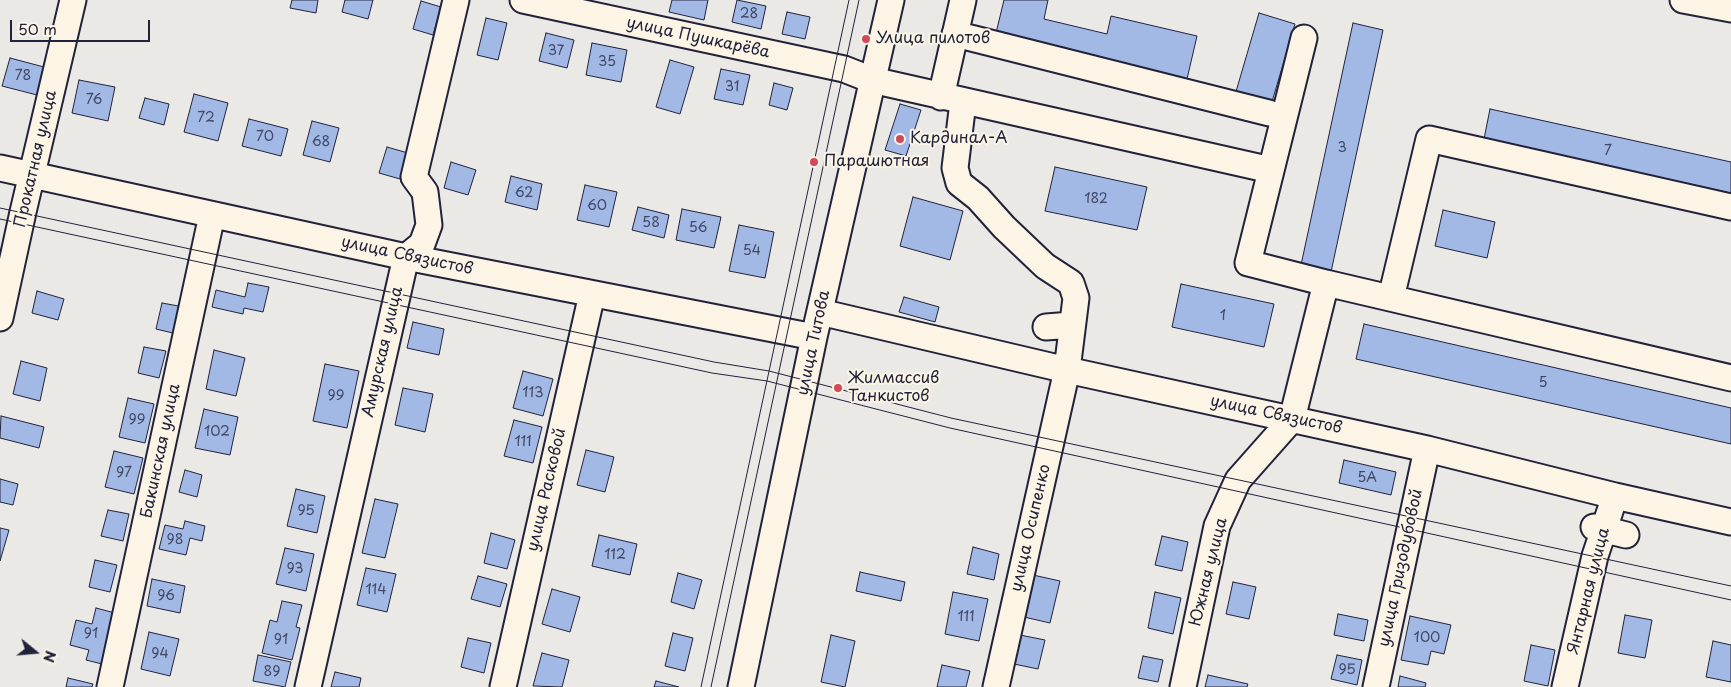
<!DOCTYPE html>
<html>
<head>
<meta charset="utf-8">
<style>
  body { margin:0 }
  #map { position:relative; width:1731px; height:687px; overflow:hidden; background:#eae9e5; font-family:"Playpen Sans",sans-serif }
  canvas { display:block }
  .north { position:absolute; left:10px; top:627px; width:50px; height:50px; -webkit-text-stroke:4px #fcf5e5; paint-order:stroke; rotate:107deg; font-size:14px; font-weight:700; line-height:20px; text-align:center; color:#22223b }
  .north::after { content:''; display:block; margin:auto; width:18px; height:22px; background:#22223b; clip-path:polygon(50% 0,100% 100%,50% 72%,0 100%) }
  .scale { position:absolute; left:10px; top:20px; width:140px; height:22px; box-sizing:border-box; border:2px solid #22223b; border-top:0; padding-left:6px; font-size:15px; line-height:18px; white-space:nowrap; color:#22223b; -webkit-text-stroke:4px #fcf5e5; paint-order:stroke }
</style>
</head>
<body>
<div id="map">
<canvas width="1731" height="687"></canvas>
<div class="north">N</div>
<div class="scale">50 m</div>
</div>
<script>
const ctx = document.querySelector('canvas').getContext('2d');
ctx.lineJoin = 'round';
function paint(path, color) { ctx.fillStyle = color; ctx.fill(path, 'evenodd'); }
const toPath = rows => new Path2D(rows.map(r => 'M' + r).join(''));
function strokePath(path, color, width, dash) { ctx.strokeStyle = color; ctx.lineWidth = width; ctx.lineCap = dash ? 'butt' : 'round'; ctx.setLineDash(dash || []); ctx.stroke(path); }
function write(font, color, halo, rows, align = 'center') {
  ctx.font = font + ' "Playpen Sans",sans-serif'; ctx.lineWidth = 4; ctx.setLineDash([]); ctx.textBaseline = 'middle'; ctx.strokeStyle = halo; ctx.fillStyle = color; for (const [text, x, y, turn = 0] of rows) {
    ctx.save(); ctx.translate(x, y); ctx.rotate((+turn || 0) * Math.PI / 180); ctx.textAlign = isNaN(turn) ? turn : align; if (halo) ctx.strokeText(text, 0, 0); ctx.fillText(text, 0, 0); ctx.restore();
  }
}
const building = toPath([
  [292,0,318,0,316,13,290,8,292,0],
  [345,0,373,0,368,19,342,12,345,0],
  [672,0,708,0,704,20,669,12,672,0],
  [737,0,766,6,761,29,732,22,737,0],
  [1004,0,1048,0,1044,19,1107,34,1111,16,1197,36,1187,79,996,33,1004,0],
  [421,1,441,7,433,35,413,29,421,1],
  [787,12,810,17,805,39,782,34,787,12],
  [1259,13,1295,24,1271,105,1235,95,1259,13],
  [486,18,507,23,498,60,477,55,486,18],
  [1353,23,1383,30,1331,272,1301,265,1353,23],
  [546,33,574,40,567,68,539,61,546,33],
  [592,43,627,50,621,82,586,75,592,43],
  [10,58,44,67,37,95,2,86,10,58],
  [670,60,694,67,680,114,656,107,670,60],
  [721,69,750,75,743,105,714,99,721,69],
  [79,80,115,87,108,121,72,113,79,80],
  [774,83,793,88,787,110,769,105,774,83],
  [194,94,228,103,218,141,184,132,194,94],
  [145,98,169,104,164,125,139,118,145,98],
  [900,104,921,110,906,156,885,150,900,104],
  [1490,109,1731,162,1731,193,1484,139,1490,109],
  [249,119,288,129,281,156,242,146,249,119],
  [312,121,339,128,330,162,303,155,312,121],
  [387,147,408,153,400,179,379,173,387,147],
  [451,162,476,170,468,195,444,188,451,162],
  [1055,167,1147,187,1137,230,1045,211,1055,167],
  [511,176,542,184,537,210,505,202,511,176],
  [585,185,617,192,609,227,577,220,585,185],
  [913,197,963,211,950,260,900,246,913,197],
  [638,207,669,215,664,238,632,230,638,207],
  [682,209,721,217,714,248,676,240,682,209],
  [1443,210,1495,222,1487,258,1435,246,1443,210],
  [739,225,774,232,765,278,729,271,739,225],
  [248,283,269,287,263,312,244,308,243,314,212,307,216,290,245,297,248,283],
  [1181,284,1274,304,1264,347,1172,327,1181,284],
  [37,291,64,299,58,320,32,313,37,291],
  [904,297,939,307,935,322,899,312,904,297],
  [162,303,184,307,177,334,156,329,162,303],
  [413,322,444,329,439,355,407,348,413,322],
  [1364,324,1731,408,1731,444,1356,359,1364,324],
  [144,347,166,351,159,378,138,373,144,347],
  [214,350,245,358,236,396,206,389,214,350],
  [21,361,47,368,40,401,13,394,21,361],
  [325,364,359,371,347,428,313,421,325,364],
  [523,371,553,379,543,416,513,408,523,371],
  [403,388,433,394,425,432,395,425,403,388],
  [128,398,154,404,145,443,119,437,128,398],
  [204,409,238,417,230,455,195,448,204,409],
  [1,416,44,427,39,448,0,438,1,416],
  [514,420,542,427,533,463,504,456,514,420],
  [586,450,614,457,605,492,577,485,586,450],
  [114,451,143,458,134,494,105,487,114,451],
  [1344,460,1396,472,1391,495,1339,483,1344,460],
  [185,470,202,475,197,497,179,492,185,470],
  [0,479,18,484,13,505,0,502,0,479],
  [296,489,325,496,317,533,287,526,296,489],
  [375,499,398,504,385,558,362,553,375,499],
  [108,510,129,514,123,541,101,536,108,510],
  [185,521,205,526,202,541,190,538,186,555,159,549,165,525,183,529,185,521],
  [0,528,9,530,0,561,0,528],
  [491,533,515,540,507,569,484,563,491,533],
  [599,535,637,544,630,575,592,566,599,535],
  [1162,536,1188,542,1182,571,1155,565,1162,536],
  [973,547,999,554,994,580,967,574,973,547],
  [285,548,314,554,306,591,276,584,285,548],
  [95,560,117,565,110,592,89,587,95,560],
  [366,568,396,574,387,612,357,605,366,568],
  [860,572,905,582,901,601,856,591,860,572],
  [678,573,702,580,694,609,671,602,678,573],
  [1033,575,1060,581,1050,623,1024,617,1033,575],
  [478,576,507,584,500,607,471,599,478,576],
  [152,579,185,586,180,613,147,606,152,579],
  [1233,582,1256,587,1249,619,1226,614,1233,582],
  [552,589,580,597,570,632,542,624,552,589],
  [953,592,988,599,979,641,945,634,953,592],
  [1155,592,1181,598,1173,634,1148,628,1155,592],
  [282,601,302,605,296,627,300,628,292,660,262,653,270,620,277,622,282,601],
  [96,608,115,613,102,664,86,660,89,650,70,645,76,620,92,624,96,608],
  [1338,614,1368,620,1364,641,1334,635,1338,614],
  [1625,615,1652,620,1645,658,1618,653,1625,615],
  [1410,616,1451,625,1444,654,1431,651,1428,665,1401,660,1410,616],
  [149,632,179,639,170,676,141,669,149,632],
  [673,633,693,638,685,671,665,666,673,633],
  [831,635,855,641,845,687,821,682,831,635],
  [1020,635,1045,640,1038,669,1014,664,1020,635],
  [468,638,491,643,484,673,461,667,468,638],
  [1713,641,1731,645,1731,682,1706,677,1713,641],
  [1531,645,1555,650,1548,686,1524,681,1531,645],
  [542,653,569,660,562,687,533,686,542,653],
  [258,655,291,662,285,687,253,681,258,655],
  [1337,655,1362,660,1357,685,1331,679,1337,655],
  [1143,656,1163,660,1158,682,1138,678,1143,656],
  [942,665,970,671,966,687,937,687,942,665],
  [335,672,361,678,359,687,331,687,335,672],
  [1208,675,1248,684,1247,687,1205,687,1208,675],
  [1400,676,1426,683,1425,687,1398,687,1400,676],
  [68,678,93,684,92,687,66,687,68,678],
  [656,681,679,687,654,687,656,681]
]);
paint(building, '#a2b9e6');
strokePath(building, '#22223b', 1);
const minor = toPath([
  [523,0,844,69,872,80,1271,170],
  [1683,0,1731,9],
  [955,34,1269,113],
  [1304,38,1248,263,1326,283],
  [941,97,963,0],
  [963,102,955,168,959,183,978,198,1004,227,1045,266,1071,283,1076,298,1067,370,996,687],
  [0,168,406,257,814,337],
  [1391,298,1429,139,1731,207],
  [820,312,1067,370,1427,449,1615,496,1731,522],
  [0,318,23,212,73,0],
  [1046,327,1072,325],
  [1594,527,1626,535],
  [110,687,212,215],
  [308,687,406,257,422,244,429,225,425,192,414,177,456,0],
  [503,687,592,294],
  [741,687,814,337,891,0],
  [1183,687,1217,526,1238,480,1292,419,1326,283,1731,378],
  [1376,687,1427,449],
  [1565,687,1595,556,1615,496]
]);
strokePath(minor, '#22223b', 29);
strokePath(minor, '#fcf5e5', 25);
strokePath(toPath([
  [0,208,714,362,769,371,951,418,1731,586],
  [0,219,712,373,767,381,950,428,1731,600],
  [701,687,849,0],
  [711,687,859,0]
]), '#22223b', 1);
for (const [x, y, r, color] of [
  [866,39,5,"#d1495b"],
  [900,139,5,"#d1495b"],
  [814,162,5,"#d1495b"],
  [838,388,5,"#d1495b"]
]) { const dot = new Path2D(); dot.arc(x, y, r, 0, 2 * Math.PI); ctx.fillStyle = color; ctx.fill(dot); strokePath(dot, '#fcf5e5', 2); }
write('14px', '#424866', null, [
  ["28",749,14],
  ["37",556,51],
  ["35",607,62],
  ["78",23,76],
  ["31",732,87],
  ["76",94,100],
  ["72",206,118],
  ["70",265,137],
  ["68",321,142],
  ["3",1342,148],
  ["7",1608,151],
  ["62",524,193],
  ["182",1096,199],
  ["60",597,206],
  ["58",651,223],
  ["56",698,228],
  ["54",752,251],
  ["1",1223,316],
  ["5",1543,383],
  ["113",533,393],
  ["99",336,396],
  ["99",137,420],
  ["102",217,432],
  ["111",523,442],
  ["97",124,473],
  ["5А",1367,478],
  ["95",306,511],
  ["98",175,540],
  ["112",615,555],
  ["93",295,569],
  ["114",376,590],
  ["96",166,596],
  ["111",966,617],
  ["91",91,634],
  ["100",1427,638],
  ["91",281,640],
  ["94",160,654],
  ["95",1347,670],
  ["89",272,672]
]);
write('16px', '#22223b', '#fcf5e5', [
  ["улица Пушкарёва",698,38,12],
  ["Прокатная улица",36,159,-77],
  ["улица Связистов",407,256,12],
  ["улица Титова",814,343,-78],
  ["Амурская улица",383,352,-77],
  ["улица Связистов",1276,415,12],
  ["Бакинская улица",161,451,-78],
  ["улица Расковой",547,490,-77],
  ["улица Осипенко",1031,528,-77],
  ["улица Гризодубовой",1401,568,-78],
  ["Южная улица",1209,572,-76],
  ["Янтарная улица",1589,591,-76]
]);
write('16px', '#22223b', '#fcf5e5', [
  ["Улица пилотов",876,39],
  ["Кардинал-А",910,139],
  ["Парашютная",824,162],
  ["Жилмассив",848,379],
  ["Танкистов",848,397]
], 'left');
</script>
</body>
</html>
